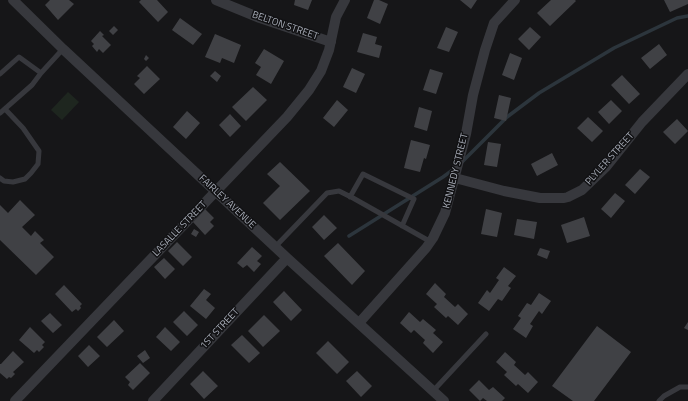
<!DOCTYPE html>
<html>
<head>
<meta charset="utf-8">
<style>
  body { margin:0 }
  canvas { display:block; background:#161618 }
</style>
</head>
<body>
<canvas width="688" height="401"></canvas>
<script>
const ctx = document.querySelector('canvas').getContext('2d');
ctx.lineJoin = 'round';
function paint(path, color) { ctx.fillStyle = color; ctx.fill(path, 'evenodd'); }
const toPath = rows => new Path2D(rows.map(r => 'M' + r).join(''));
function strokePath(path, color, width, dash) { ctx.strokeStyle = color; ctx.lineWidth = width; ctx.lineCap = dash ? 'butt' : 'round'; ctx.setLineDash(dash || []); ctx.stroke(path); }
function write(font, color, halo, rows, align = 'center') {
  ctx.font = font + ' "Titillium Web",sans-serif'; ctx.lineWidth = 3; ctx.setLineDash([]); ctx.textBaseline = 'middle'; ctx.strokeStyle = halo; ctx.fillStyle = color; for (const [text, x, y, turn = 0] of rows) {
    ctx.save(); ctx.translate(x, y); ctx.rotate((+turn || 0) * Math.PI / 180); ctx.textAlign = isNaN(turn) ? turn : align; if (halo) ctx.strokeText(text, 0, 0); ctx.fillText(text, 0, 0); ctx.restore();
  }
}
paint(toPath([
  [68,92,79,102,62,120,51,110]
]), '#1e261f');
strokePath(toPath([
  [462,162,507,117,539,93,614,48,677,18,688,16],
  [349,236,443,177,454,169]
]), '#2c353c', 3.5);
paint(toPath([
  [50,0,69,0,74,4,58,20,45,5],
  [141,0,157,0,168,12,158,22,139,2],
  [295,0,312,0,308,10,294,5],
  [374,0,379,0,388,4,380,24,367,18],
  [460,0,477,0,471,9],
  [551,0,575,0,576,1,550,26,537,13],
  [664,0,688,0,688,4,670,12],
  [180,18,202,34,193,45,172,30],
  [114,26,118,30,113,35,109,31],
  [446,27,458,32,449,52,437,48],
  [530,27,541,37,529,50,518,39],
  [100,31,104,35,102,36,111,45,103,53,99,49,97,52,92,46,94,44,91,41],
  [363,33,377,37,375,44,382,46,379,58,357,52],
  [215,34,241,45,234,63,222,58,220,63,205,57],
  [659,44,667,55,650,69,641,58],
  [264,49,284,61,271,84,256,75,261,67,255,63],
  [510,53,522,58,514,80,502,75],
  [146,55,149,58,146,61,144,59],
  [147,66,160,79,144,94,134,84,140,78,137,76],
  [352,68,365,74,356,93,343,87],
  [430,69,443,73,436,94,423,90],
  [215,71,221,76,217,82,210,76],
  [622,75,640,94,629,104,611,85],
  [253,87,267,100,246,121,232,107],
  [499,95,511,98,506,121,494,118],
  [337,100,348,110,334,127,323,118],
  [611,100,622,111,609,124,598,112],
  [419,107,432,111,427,131,414,127],
  [187,111,200,123,186,139,173,127],
  [230,114,241,126,230,137,219,125],
  [588,117,603,131,592,142,577,128],
  [677,119,688,131,675,144,663,132],
  [411,140,430,145,426,159,424,158,420,172,404,168],
  [488,142,501,144,497,167,484,165],
  [552,153,558,165,537,176,531,164],
  [280,162,310,191,280,220,263,203,280,186,267,174],
  [640,169,650,177,635,194,625,185],
  [615,193,625,201,611,218,601,209],
  [20,200,35,215,22,227,31,236,35,231,44,240,40,243,54,257,36,275,0,240,0,205,8,213],
  [205,209,214,218,210,222,214,226,205,235,193,222],
  [486,209,502,213,497,237,481,234],
  [324,215,337,228,324,240,312,227],
  [584,217,590,236,567,243,561,225],
  [517,219,537,222,534,239,514,235],
  [194,229,199,232,196,237,191,234],
  [177,242,192,257,183,266,168,251],
  [338,243,365,271,352,285,324,256],
  [252,247,262,256,257,261,261,264,254,272,247,265,243,268,237,263],
  [540,248,550,251,547,259,537,255],
  [164,258,175,269,165,279,154,267],
  [504,267,516,276,508,286,511,288,502,301,498,299,489,311,478,303,487,290,490,293,499,280,496,278],
  [435,283,446,294,444,297,455,307,458,304,468,314,458,325,448,316,446,318,434,307,437,304,426,294],
  [64,285,82,304,80,306,81,308,78,311,76,309,72,312,55,294],
  [204,289,211,294,206,300,215,308,206,319,190,306],
  [284,291,302,310,291,321,273,302],
  [539,293,551,301,542,314,539,311,530,324,533,326,526,338,513,329,521,318,518,316,527,303,531,305],
  [184,311,198,325,187,336,173,322],
  [409,312,420,322,423,319,436,330,433,333,443,342,433,353,423,343,425,340,414,330,411,333,400,323],
  [50,313,62,325,53,333,41,321],
  [264,315,280,331,263,347,248,331],
  [114,320,124,331,107,347,97,337],
  [688,322,688,330,684,328],
  [597,326,631,352,594,401,573,401,552,386],
  [30,327,45,342,42,345,44,347,39,352,37,350,34,353,19,340],
  [165,327,180,342,171,351,156,337],
  [242,335,260,353,249,363,231,345],
  [328,341,349,362,337,374,316,353],
  [89,345,100,356,88,367,78,356],
  [145,350,150,358,143,363,137,356],
  [13,351,24,362,13,372,15,374,11,378,9,377,7,379,0,373,0,364,1,364],
  [505,352,516,362,514,365,525,375,528,372,538,382,528,393,518,384,516,386,504,375,507,372,496,362],
  [140,363,150,373,133,390,128,385,130,382,125,377],
  [203,371,218,386,204,399,190,384],
  [357,371,372,386,361,397,346,381],
  [479,380,489,390,493,387,505,398,502,401,487,401,483,398,480,401,469,390]
]), '#404145');
strokePath(toPath([
  [0,74,19,57,41,73],
  [0,113,32,85,41,73,63,49],
  [0,178,4,181,13,182,25,179,31,173,38,164,39,151,23,128,5,109],
  [350,197,363,174,414,199,402,226],
  [275,247,327,193,339,191,353,198,431,242],
  [433,391,486,334],
  [659,401,664,396,680,387,688,387]
]), '#37383d', 5);
strokePath(toPath([
  [13,0,63,49,287,258,444,401],
  [216,0,260,18,331,42],
  [455,178,504,191,540,198,564,198,568,197,582,190,606,167,642,122,688,74],
  [359,323,426,248,433,238,445,213,466,134,473,95,485,50,494,23,515,0],
  [15,401,287,117,309,90,321,71,329,50,336,17,345,0],
  [153,401,287,258]
]), '#37383d', 10);
write('10px', '#a8adb8', '#111113', [
  ["BELTON STREET",285,26,19],
  ["PLYLER STREET",610,159,-48],
  ["KENNEDY STREET",456,171,-76],
  ["FAIRLEY AVENUE",227,202,43],
  ["LASALLE STREET",180,229,-46],
  ["1ST STREET",220,329,-47]
]);
</script>
</body>
</html>
